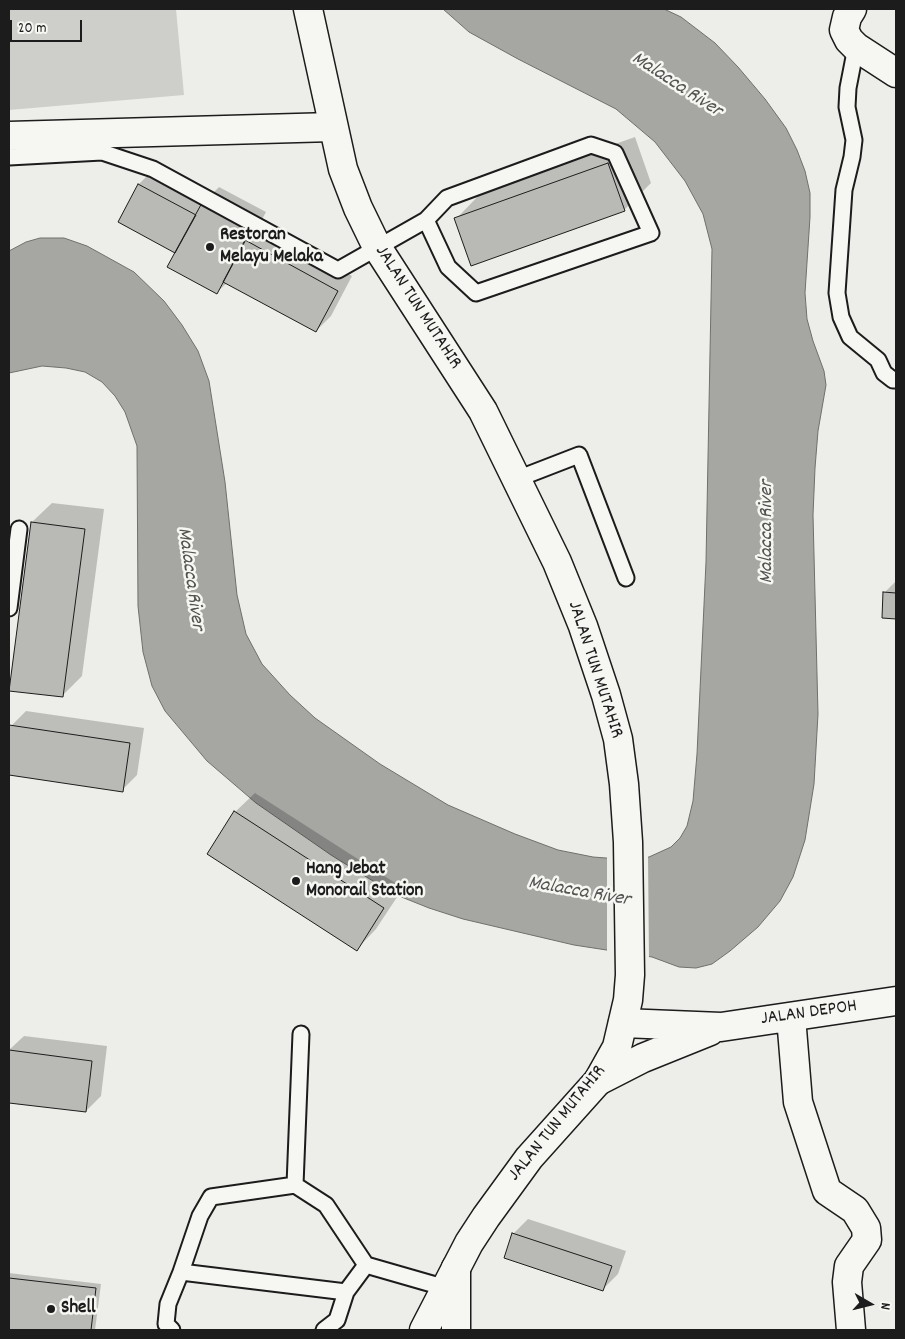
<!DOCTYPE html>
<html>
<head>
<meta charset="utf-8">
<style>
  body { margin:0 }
  #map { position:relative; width:905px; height:1339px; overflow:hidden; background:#edede9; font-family:Dekko,sans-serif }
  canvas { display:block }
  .frame { position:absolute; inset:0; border:10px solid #1c1c1c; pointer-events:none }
  .north { position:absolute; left:845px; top:1279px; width:50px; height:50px; -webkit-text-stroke:4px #f6f6f2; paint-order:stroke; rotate:98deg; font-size:14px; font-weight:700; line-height:20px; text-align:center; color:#1c1c1c }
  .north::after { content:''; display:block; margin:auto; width:18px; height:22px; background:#1c1c1c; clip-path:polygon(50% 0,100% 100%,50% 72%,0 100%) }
  .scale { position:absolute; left:10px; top:20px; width:72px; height:22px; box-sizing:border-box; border:2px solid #1c1c1c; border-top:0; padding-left:6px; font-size:15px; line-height:18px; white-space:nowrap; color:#1c1c1c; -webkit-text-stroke:4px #f6f6f2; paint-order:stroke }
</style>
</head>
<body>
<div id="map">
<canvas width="905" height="1339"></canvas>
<div class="frame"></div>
<div class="north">N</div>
<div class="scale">20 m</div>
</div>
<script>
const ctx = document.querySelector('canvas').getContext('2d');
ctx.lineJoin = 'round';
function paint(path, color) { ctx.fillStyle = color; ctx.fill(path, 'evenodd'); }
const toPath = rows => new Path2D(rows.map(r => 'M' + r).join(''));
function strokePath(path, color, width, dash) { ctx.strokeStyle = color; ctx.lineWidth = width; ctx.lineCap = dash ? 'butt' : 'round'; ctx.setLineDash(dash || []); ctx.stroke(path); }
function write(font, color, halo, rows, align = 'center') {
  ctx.font = font + ' Dekko,sans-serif'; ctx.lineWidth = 5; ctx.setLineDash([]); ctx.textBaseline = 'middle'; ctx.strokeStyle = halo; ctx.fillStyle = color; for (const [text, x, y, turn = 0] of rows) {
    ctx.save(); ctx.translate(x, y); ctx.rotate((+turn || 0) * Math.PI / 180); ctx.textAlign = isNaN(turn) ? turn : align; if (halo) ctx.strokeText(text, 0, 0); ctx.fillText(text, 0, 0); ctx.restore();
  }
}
paint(toPath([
  [9,9,176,9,184,95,9,110]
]), '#cececb');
const water = toPath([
  [443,9,664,9,681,17,715,43,738,67,765,99,786,128,797,150,805,171,810,193,810,217,805,293,807,319,813,341,824,371,826,385,818,431,815,468,813,515,818,714,814,784,805,840,793,877,780,901,758,927,730,951,712,964,696,968,679,967,652,957,574,945,463,919,429,908,394,894,331,855,256,803,207,761,165,711,152,686,143,652,138,606,137,446,125,412,115,396,102,382,85,372,66,368,42,366,9,373,9,251,26,242,40,238,64,238,87,246,134,272,164,301,182,325,198,351,209,381,225,482,237,595,246,634,262,664,290,695,315,718,380,764,448,805,515,834,558,850,593,857,632,860,649,857,671,847,680,838,687,826,693,801,697,754,706,562,712,249,703,214,685,181,655,142,616,109,518,59,469,32,443,9]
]);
paint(water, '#a6a6a3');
strokePath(water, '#6f6f6d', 1);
paint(toPath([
  [648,855,649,960,607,953,607,856,631,858]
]), '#edede9');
paint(toPath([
  [635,137,651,183,624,210,456,219,483,191],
  [154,169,208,198,219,187,266,212,259,225,352,276,331,316,316,331,227,283,216,293,177,253,119,221,139,184],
  [52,503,104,509,82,676,62,696,32,522],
  [896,581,896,617,883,617,884,593],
  [26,711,144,728,137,775,122,790,9,774,9,738,11,726],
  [255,793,403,888,376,929,357,949,235,812],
  [24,1036,107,1046,101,1096,86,1111,9,1101,9,1050],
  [528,1219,626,1251,618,1274,603,1289,513,1234],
  [9,1273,101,1284,95,1330,9,1330]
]), '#0003');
const building = toPath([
  [608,163,625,211,471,266,454,218,608,163],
  [138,184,196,215,175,253,118,222,138,184],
  [203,201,252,228,217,294,167,267,203,201],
  [245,240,338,291,316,332,223,282,245,240],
  [31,522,85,529,63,697,9,691,31,522],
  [883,592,896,593,896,619,882,618,883,592],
  [9,725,130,743,123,792,9,775,9,725],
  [234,811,384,908,357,951,207,854,234,811],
  [9,1050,92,1061,86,1112,9,1103,9,1050],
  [512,1233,612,1266,603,1291,504,1258,512,1233],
  [9,1278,96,1288,91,1330,9,1330,9,1278]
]);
paint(building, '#b9b9b6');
strokePath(building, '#1c1c1c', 1);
const service = toPath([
  [856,47,848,88,847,107,854,140,852,157,844,190,837,293,841,317,850,337,878,360,884,373,893,380,896,380],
  [9,157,102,152,153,169,338,270,426,220,447,198,591,145,615,153,651,233,476,293,448,267,426,220],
  [517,479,579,455,626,578],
  [9,608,19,529],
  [301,1034,295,1185,326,1205,366,1265,446,1288],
  [181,1272,346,1292],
  [172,1330,166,1324,168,1304,181,1272,200,1216,211,1197,295,1185],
  [324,1330,337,1320,346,1292,366,1265]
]);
const minor = toPath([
  [852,9,847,17,844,30,849,40,856,47,896,73],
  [9,136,333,127],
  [791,1017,798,1102,827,1191,855,1210,866,1228,867,1240,849,1266,847,1282,851,1330],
  [623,1023,721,1027,896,1001],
  [598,1081,643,1058,710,1031]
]);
const tertiary = toPath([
  [308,9,343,169,358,208,377,247,483,411,557,562,583,626,606,695,618,739,624,784,628,842,630,975,628,1000,617,1047,598,1081,529,1158,486,1217,469,1243,424,1330]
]);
const primary = toPath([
  [456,1268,456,1330]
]);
strokePath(service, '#1c1c1c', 19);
strokePath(minor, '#1c1c1c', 31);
strokePath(tertiary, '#1c1c1c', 31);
strokePath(primary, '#1c1c1c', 31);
strokePath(service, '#f6f6f2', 15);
strokePath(minor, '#f6f6f2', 28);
strokePath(tertiary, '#f6f6f2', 28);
strokePath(primary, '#f6f6f2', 28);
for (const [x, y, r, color] of [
  [210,247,5,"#1c1c1c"],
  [296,881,5,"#1c1c1c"],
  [51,1309,5,"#1c1c1c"]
]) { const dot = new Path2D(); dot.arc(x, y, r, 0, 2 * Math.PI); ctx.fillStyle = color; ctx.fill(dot); strokePath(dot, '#f6f6f2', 2); }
write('bold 19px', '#1c1c1c', '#f6f6f2', [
  ["Restoran",220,236],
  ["Melayu Melaka",220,258],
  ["Hang Jebat",306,870],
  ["Monorail Station",306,892],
  ["Shell",61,1309]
], 'left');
write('19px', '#1c1c1c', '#f6f6f2', [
  ["JALAN TUN MUTAHIR",417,308,57],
  ["JALAN TUN MUTAHIR",594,670,72],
  ["JALAN DEPOH",809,1014,-8],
  ["JALAN TUN MUTAHIR",558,1124,-51]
]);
write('italic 20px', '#535352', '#f6f6f2', [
  ["Malacca River",676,86,33],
  ["Malacca River",768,532,-90],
  ["Malacca River",189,579,82],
  ["Malacca River",579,893,10]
]);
</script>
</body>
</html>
